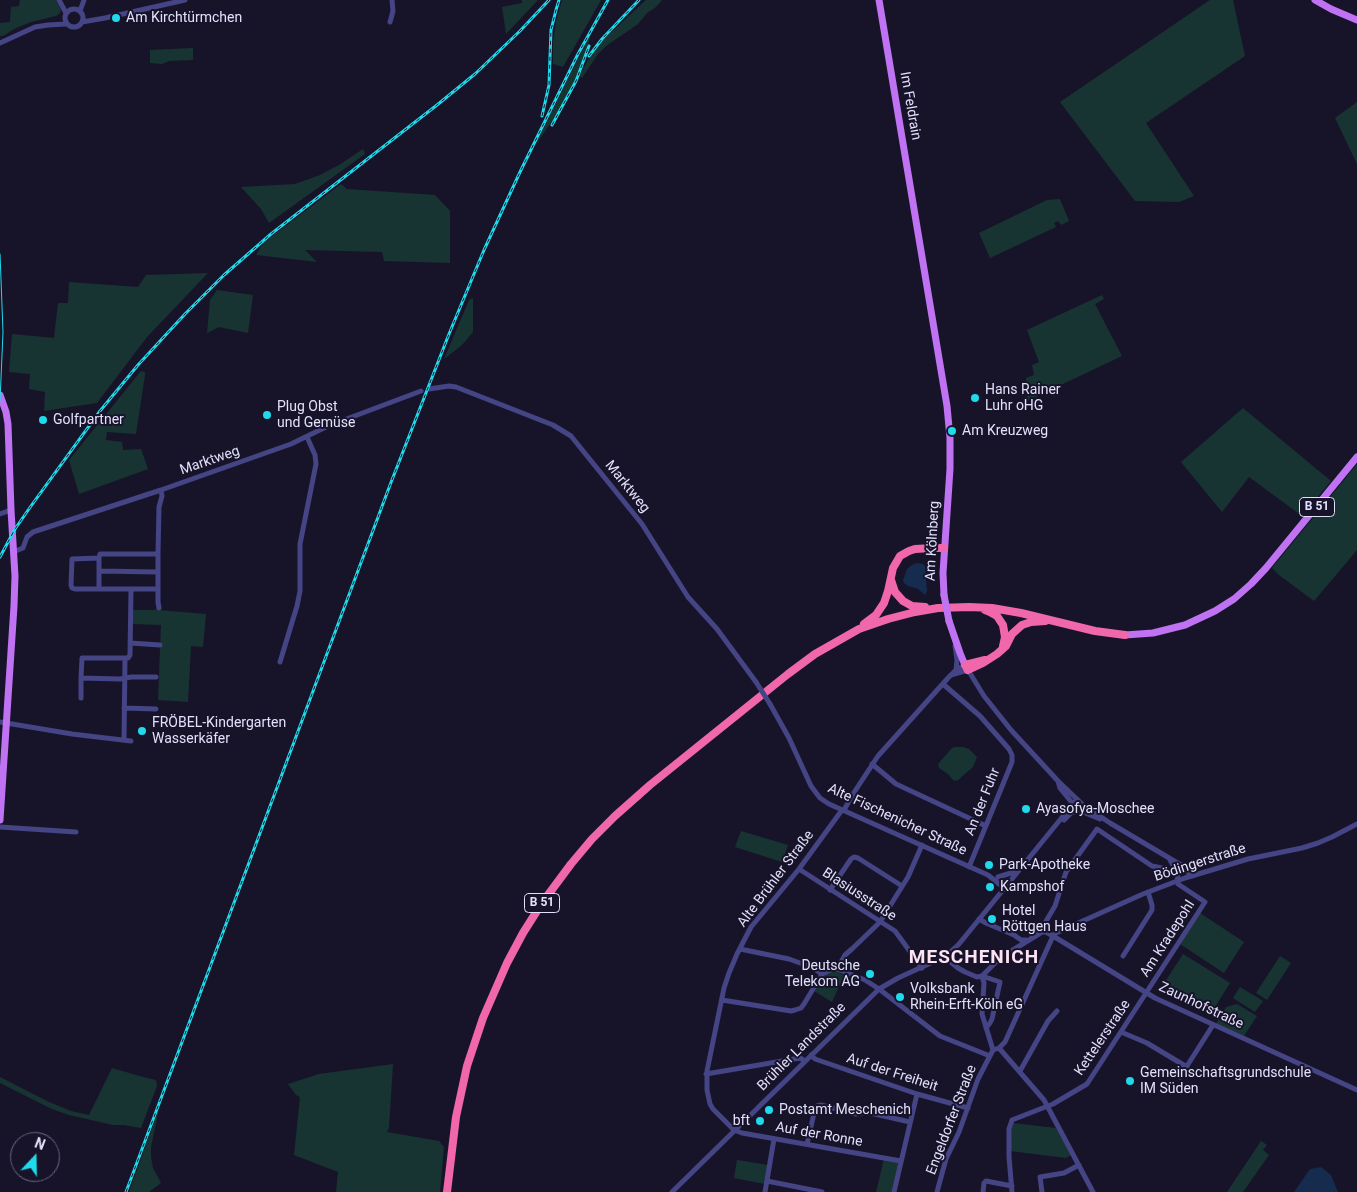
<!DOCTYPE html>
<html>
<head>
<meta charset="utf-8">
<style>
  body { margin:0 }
  #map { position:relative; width:1357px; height:1192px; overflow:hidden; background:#17142a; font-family:Roboto,sans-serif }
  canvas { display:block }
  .north { position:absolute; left:10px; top:1132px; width:50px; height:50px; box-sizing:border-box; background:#17142a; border:1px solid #69667e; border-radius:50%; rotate:21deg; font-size:14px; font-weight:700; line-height:20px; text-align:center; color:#e3e0fc }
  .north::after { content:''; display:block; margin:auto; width:18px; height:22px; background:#1fdaea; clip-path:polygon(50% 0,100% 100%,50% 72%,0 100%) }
</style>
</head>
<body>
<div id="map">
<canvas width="1357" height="1192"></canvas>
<div class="north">N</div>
</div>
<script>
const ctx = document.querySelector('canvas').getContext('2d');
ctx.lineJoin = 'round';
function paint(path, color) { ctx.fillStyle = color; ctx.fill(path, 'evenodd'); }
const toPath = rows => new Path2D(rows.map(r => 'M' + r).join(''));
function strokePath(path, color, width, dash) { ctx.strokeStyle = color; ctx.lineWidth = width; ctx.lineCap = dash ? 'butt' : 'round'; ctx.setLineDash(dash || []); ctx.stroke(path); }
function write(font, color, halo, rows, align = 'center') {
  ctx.font = font + ' Roboto,sans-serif'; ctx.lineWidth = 4; ctx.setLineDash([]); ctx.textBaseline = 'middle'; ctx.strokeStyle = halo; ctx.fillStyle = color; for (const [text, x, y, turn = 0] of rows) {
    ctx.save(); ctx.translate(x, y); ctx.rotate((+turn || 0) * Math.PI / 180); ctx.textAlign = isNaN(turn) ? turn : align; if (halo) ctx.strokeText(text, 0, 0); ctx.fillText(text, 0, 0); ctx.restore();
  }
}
paint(toPath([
  [20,0,56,0,61,10,59,14,56,16,31,22,16,28,3,36,0,36,0,23,10,22,11,7,19,6],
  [522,0,538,0,506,34,502,7,522,3],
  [562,0,601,0,563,67,553,64,553,42,556,21],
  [646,0,662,0,656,7,647,13,638,24,606,46,598,54,582,78,579,76,588,60,603,40],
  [1210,0,1233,0,1245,56,1146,123,1194,196,1179,202,1135,201,1060,102],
  [589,37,590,37,584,58,576,78,558,112,535,146],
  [193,48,193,60,169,61,162,64,150,63,150,50],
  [1357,102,1357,164,1335,118],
  [363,149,365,154,269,223,261,209,241,187,295,184,320,175,339,165],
  [341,184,347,189,435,195,450,211,450,263,384,261,382,252,305,250,317,262,256,255,263,243],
  [1060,199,1069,221,1061,225,1058,221,1054,223,1056,227,990,258,979,233,1047,200],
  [208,273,147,337,97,403,44,411,45,392,29,389,30,374,9,372,12,334,54,338,58,303,68,303,69,282,138,287,146,275],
  [217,290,253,295,248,333,219,327,207,333,210,300],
  [1102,295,1104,299,1095,304,1122,356,1027,401,1026,378,1034,375,1032,365,1039,362,1027,330],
  [473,298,473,332,462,345,444,359,469,300],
  [141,371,145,372,145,375,136,434,107,432,106,440,122,442,123,450,141,449,148,469,79,494,69,460],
  [1243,408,1331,481,1302,516,1249,477,1222,512,1181,462],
  [1357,464,1357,550,1314,601,1279,575,1272,568],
  [157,608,158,610,206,614,203,647,191,646,188,702,158,700,161,625,132,624,132,610,155,610],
  [955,747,963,747,969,749,977,757,973,767,958,780,954,781,948,774,939,768,938,764,952,748],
  [741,831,788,845,782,862,735,847],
  [1200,913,1244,942,1224,973,1180,944],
  [1183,954,1230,983,1210,1015,1163,985],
  [1280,956,1291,963,1267,1000,1256,993],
  [830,972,836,972,848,976,849,979,842,980,832,1002,814,991,825,975],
  [1240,987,1263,1001,1255,1012,1233,998],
  [1237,1004,1257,1016,1244,1036,1216,1024,1226,1007],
  [393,1064,389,1128,387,1132,439,1141,444,1147,440,1192,336,1192,338,1172,294,1155,300,1097,296,1095,288,1084,319,1074],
  [112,1068,143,1077,156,1080,157,1086,141,1128,124,1125,113,1125,69,1115,52,1109,0,1083,0,1077,49,1102,71,1111,89,1115],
  [159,1109,151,1147,151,1157,153,1168,161,1183,149,1192,129,1192],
  [1013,1123,1056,1128,1071,1155,1066,1158,1010,1151,1011,1133],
  [1261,1141,1267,1145,1263,1150,1269,1155,1243,1192,1227,1192],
  [884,1159,897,1161,898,1163,899,1166,893,1192,876,1192],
  [737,1160,768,1165,765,1184,734,1178]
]), '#183432');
paint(toPath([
  [917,563,923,564,925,566,927,591,925,595,918,589,908,586,904,583,903,580,907,569,912,565],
  [1321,1167,1331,1175,1338,1192,1294,1192,1310,1169]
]), '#152c4e');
strokePath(toPath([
  [59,0,66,13],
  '65 18a9 9 0 1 1 18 0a9 9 0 1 1-18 0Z',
  [80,11,84,0],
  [82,22,105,18,185,0],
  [390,22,393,11,392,0],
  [0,43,35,27,48,25,66,24],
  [429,389,449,386,456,387,553,425,571,436,642,524,688,597,717,629,756,682],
  [0,514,11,510],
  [13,552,23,548,27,537,33,532,161,490,291,444,328,426,421,391],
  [99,558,72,559,71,585,72,588,75,589,158,589],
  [99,571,158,572],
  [99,589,99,558,100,554,158,554],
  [159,608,158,602,158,554,159,507,162,496,161,490],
  [130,643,160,645],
  [955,646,957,660,956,670],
  [125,658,82,658,81,678,120,679,131,677,156,677],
  [125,658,128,658,130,655,131,589],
  [280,662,297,606,300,591,300,544,316,464,315,455,307,437],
  [951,675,968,670,984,696,1011,730,1058,781,1083,805,1110,823,1181,865,1192,876],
  [81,678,81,698],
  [943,684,980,716,1009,749,1012,755,1012,762,1010,767,969,867],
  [770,704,789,738,811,786,820,798,829,804,988,875,1004,888],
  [124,708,156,709],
  [0,722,72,734,131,741],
  [124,740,125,658],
  [872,764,896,784,986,826],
  [1058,781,1060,788,1073,804,1083,812,1100,819],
  [842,810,799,869,751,927,737,954,729,973,724,988,707,1071,707,1090,710,1104,713,1109,734,1130,742,1133,901,1161],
  [844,810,853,794,878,756,948,678,956,670,965,665],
  [1064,820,1072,812,1082,812],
  [0,827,76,832],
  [799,869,895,931,922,968],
  [998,877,1011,873,1017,869],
  [830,890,851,859,854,857,858,858,902,886],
  [979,919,986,923,1014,935,1021,940,1026,940],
  [1042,932,1046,932,1053,936,1155,998,1357,1090],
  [1053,936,1056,933,1143,894,1185,878,1248,859,1302,848,1318,843,1332,837,1357,824],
  [740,949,789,959,811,967,822,974],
  [946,956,947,959,958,968,965,972,977,977,982,976,1000,982,992,1019,990,1023,986,1028],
  [1123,956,1152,910,1152,905,1148,892],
  [837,969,845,955,853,948,880,922,908,877,922,845],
  [982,976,1000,958,1042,932,1042,928,1055,906,1066,872,1097,829,1152,866,1162,868],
  [982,976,984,983,982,1014,993,1050],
  [722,1000,791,1011,795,1010,801,1008,804,1004,822,974,832,969,840,970,865,980,879,989,940,1036,990,1056],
  [1121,1032,1147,1043,1187,1067],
  [999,1048,1044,1100,1093,1192],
  [811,1055,815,1059,917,1094,968,1108],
  [1020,1071,1048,1021,1057,1011],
  [706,1074,800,1058,805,1061],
  [1180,1077,1213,1025],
  [807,1144,815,1109,817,1106,821,1105,856,1114,866,1112,910,1122],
  [767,1181,822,1192],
  [672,1192,879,989,898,978,946,956,959,944,1077,799],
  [765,1192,774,1139],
  [894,1192,917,1094],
  [937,1192,946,1159,959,1132,978,1079,993,1050,999,1048,1005,1042,1053,936],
  [983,1192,984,1183,986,1181,1012,1186],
  [1012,1192,1009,1157,1009,1129,1012,1120,1053,1104,1087,1084,1205,902,1178,884,1177,881,1178,874,1170,860],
  [1042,1192,1040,1177,1064,1173,1079,1165]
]), '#454485', 5);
strokePath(toPath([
  [879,0,947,406,950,438,950,469,943,573,944,595],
  [1315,0,1331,9,1357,20],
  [0,395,6,412,8,424,11,510,15,576,14,606,0,820],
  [949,621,960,653,967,670],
  [1125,635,1153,633,1185,625,1215,611,1234,599,1251,584,1266,568,1357,457]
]), '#bf72f2', 7);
strokePath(toPath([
  [891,580,895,592,903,601,912,606,925,607],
  [985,610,990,612,997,616,1003,625,1005,637,1003,646],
  [864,624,876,615,884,603,888,591,893,568,900,556,909,551,915,549,933,548,944,548],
  [965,665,985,660],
  [968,670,983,663,997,654,1006,646,1012,634,1022,625,1031,622,1045,621],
  [447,1192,456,1117,467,1066,483,1018,507,963,523,933,542,903,571,864,592,839,615,816,650,785,788,674,815,654,859,629,888,619,915,612,938,608,969,607,992,608,1021,613,1095,631,1125,635]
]), '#f067ac', 8);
strokePath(toPath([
  [0,254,3,332,0,401]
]), '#1fdaea', 1);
const rail = toPath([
  [589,56,602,39,639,0],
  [542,116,549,85,551,30,556,10,559,0],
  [552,125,576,81,589,46],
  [0,557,15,529,31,506,100,411,138,365,185,314,224,275,271,234,437,105,475,74,520,31,549,0],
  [126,1192,390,485,449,334,484,250,520,172,578,54,608,0]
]);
strokePath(rail, '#1fdaea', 3);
strokePath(rail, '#17142a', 1, [4]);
strokePath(toPath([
  [756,682,770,704]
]), '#454485', 5);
strokePath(toPath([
  [944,595,949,621]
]), '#bf72f2', 7);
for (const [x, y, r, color] of [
  [116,18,5,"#1fdaea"],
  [975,398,5,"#1fdaea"],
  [267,415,5,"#1fdaea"],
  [43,420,5,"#1fdaea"],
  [952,431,5,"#1fdaea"],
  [142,731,5,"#1fdaea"],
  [1026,809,5,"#1fdaea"],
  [989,865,5,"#1fdaea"],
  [990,887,5,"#1fdaea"],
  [992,919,5,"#1fdaea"],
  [870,974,5,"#1fdaea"],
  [900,997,5,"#1fdaea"],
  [1130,1081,5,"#1fdaea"],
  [769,1110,5,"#1fdaea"],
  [760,1121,5,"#1fdaea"]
]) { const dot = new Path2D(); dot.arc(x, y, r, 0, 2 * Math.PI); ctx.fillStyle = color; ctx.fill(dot); strokePath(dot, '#17142a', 2); }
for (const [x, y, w] of [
  [1317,507,35],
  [542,903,35]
]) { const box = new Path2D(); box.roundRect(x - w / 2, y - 9.5, w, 19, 4); ctx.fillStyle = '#17142a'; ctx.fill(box); strokePath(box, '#e3e0fc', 1); }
write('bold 12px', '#e3e0fc', null, [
  ["B 51",1317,507],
  ["B 51",542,903]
]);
write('14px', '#e3e0fc', '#17142a', [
  ["Am Kirchtürmchen",126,18],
  ["Hans Rainer",985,390],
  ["Luhr oHG",985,406],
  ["Plug Obst",277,407],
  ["und Gemüse",277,423],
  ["Golfpartner",53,420],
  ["Am Kreuzweg",962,431],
  ["FRÖBEL-Kindergarten",152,723],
  ["Wasserkäfer",152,739],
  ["Ayasofya-Moschee",1036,809],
  ["Park-Apotheke",999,865],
  ["Kampshof",1000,887],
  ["Hotel",1002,911],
  ["Röttgen Haus",1002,927],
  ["Deutsche",860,966,"right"],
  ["Telekom AG",860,982,"right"],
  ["Volksbank",910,989],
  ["Rhein-Erft-Köln eG",910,1005],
  ["Gemeinschaftsgrundschule",1140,1073],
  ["IM Süden",1140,1089],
  ["Postamt Meschenich",779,1110],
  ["bft",750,1121,"right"]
], 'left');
write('14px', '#e3e0fc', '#17142a', [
  ["Im Feldrain",910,106,80],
  ["Marktweg",210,461,-19],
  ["Marktweg",627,487,51],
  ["Am Kölnberg",933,541,-87],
  ["An der Fuhr",983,802,-68],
  ["Alte Fischenicher Straße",897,820,25],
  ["Bödingerstraße",1200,863,-18],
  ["Alte Brühler Straße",776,879,-53],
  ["Blasiusstraße",859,895,33],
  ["Am Kradepohl",1168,939,-57],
  ["Zaunhofstraße",1201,1006,25],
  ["Kettelerstraße",1103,1038,-56],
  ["Brühler Landstraße",802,1047,-45],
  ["Auf der Freiheit",892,1073,18],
  ["Engeldorfer Straße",952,1120,-69],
  ["Auf der Ronne",819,1135,10]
]);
ctx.letterSpacing = '1px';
write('bold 19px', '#fce2f3', '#17142a', [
  ["MESCHENICH",974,958]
]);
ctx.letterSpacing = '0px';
</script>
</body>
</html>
